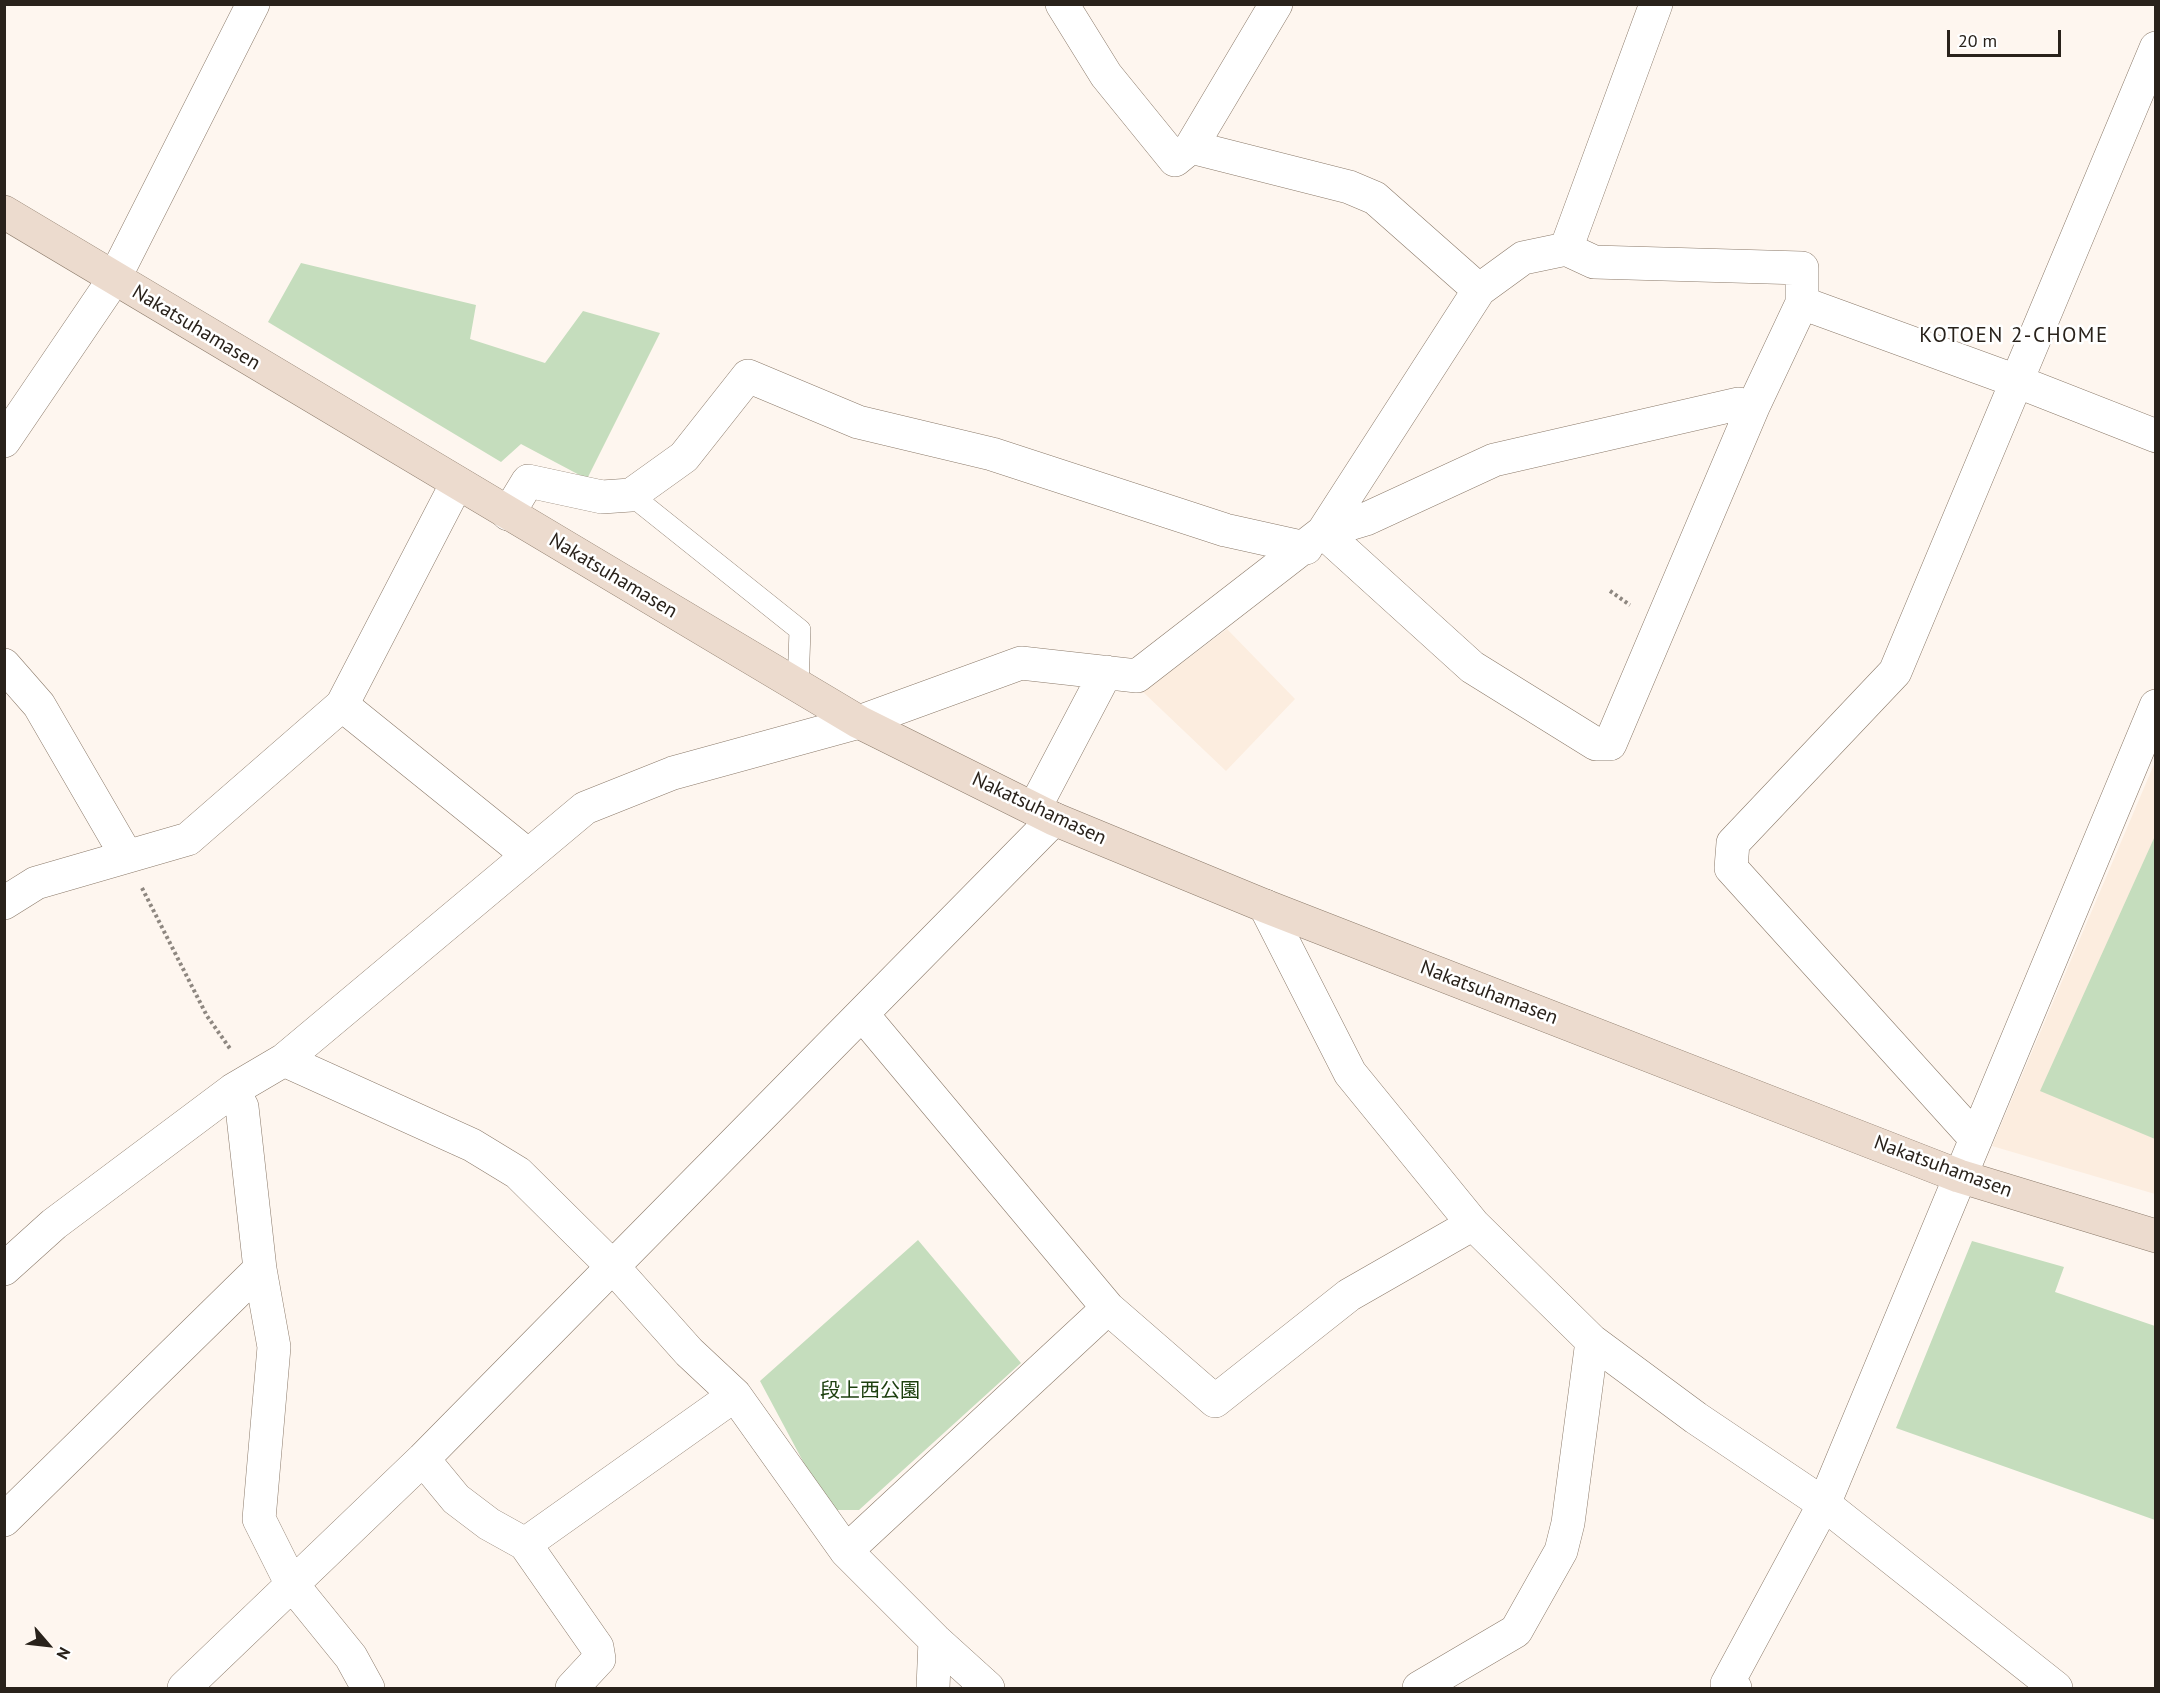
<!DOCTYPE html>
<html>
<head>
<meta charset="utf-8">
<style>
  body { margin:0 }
  #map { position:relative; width:2160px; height:1693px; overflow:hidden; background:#fef6ef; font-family:"PT Sans",sans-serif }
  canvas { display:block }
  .frame { position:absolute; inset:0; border:6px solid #29221b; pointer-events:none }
  .north { position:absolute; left:18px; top:1615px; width:60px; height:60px; -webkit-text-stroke:4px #fff; paint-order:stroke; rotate:118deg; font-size:16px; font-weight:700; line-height:24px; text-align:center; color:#29221b }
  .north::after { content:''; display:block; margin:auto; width:21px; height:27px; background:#29221b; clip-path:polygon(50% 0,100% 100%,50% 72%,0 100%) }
  .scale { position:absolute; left:1947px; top:30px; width:114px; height:27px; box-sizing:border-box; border:3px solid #29221b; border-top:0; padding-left:8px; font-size:18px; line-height:21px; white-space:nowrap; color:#29221b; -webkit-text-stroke:4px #fff; paint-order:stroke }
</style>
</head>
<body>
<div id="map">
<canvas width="2160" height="1693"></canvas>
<div class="frame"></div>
<div class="north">N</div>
<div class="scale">20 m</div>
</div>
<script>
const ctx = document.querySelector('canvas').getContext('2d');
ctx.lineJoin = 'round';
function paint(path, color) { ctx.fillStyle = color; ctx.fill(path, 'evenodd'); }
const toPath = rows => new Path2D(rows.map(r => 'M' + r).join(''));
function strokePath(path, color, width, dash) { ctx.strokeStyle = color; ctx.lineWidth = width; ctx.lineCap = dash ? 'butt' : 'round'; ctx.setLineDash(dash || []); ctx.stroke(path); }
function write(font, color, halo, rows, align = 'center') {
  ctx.font = font + ' "PT Sans","Noto Sans JP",sans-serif'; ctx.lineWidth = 5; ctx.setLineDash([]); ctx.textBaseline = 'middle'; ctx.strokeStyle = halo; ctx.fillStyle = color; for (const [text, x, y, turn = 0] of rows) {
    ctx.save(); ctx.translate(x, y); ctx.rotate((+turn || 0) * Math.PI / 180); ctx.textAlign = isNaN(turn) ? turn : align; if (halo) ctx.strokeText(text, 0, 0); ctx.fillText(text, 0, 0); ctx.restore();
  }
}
paint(toPath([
  [1227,629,1295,699,1226,771,1143,692],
  [2155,762,2155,1194,1992,1146]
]), '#fceddf');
paint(toPath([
  [301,263,476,305,470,339,545,363,583,311,660,333,587,479,521,444,501,462,268,322],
  [2155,836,2156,1139,2155,1139,2040,1091],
  [918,1240,1021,1363,859,1510,829,1510,760,1381],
  [1972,1241,2064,1267,2055,1292,2155,1326,2155,1520,1896,1428]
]), '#c5ddbd');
const lane = toPath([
  [631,495,800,630,798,686]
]);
const street = toPath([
  [1062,4,1106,75,1175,160,1191,147,1349,187,1375,198,1479,290],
  [1191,147,1276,4],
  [1566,249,1656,4],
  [4,441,114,279,253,4],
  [508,514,528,481,602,497,631,495,684,457,748,376,858,422,992,454,1225,530,1306,548],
  [1323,532,1472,667,1596,744,1610,744,1753,407,1802,303],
  [1323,532,1366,519,1494,460,1738,404,1753,407],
  [4,665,39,705,126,855],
  [342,705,528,855],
  [1034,809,1106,672],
  [4,903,36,883,188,839,342,705,457,483],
  [1265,906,1350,1073,1473,1224,1592,1341,1696,1418,1824,1504,2056,1688],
  [862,1014,1108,1308,1215,1401,1349,1295,1473,1224],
  [284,1060,472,1145,518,1173,614,1268,689,1352,735,1395,846,1551,935,1640,988,1688],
  [233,1090,242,1107,260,1269,274,1347,259,1519,291,1583,351,1657,368,1688],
  [1976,1139,1731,868,1733,843,1895,672,2156,48],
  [4,1269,54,1224,233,1090,284,1060,585,808,673,773,859,722,1021,663,1137,676,1323,532,1479,290,1523,258,1566,249,1594,262,1802,268,1802,303,2016,381,2156,436],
  [423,1459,456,1499,489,1524,525,1544,597,1647,599,1659,572,1688],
  [4,1520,260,1269],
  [525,1544,735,1395],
  [846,1551,1108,1308],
  [184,1688,423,1459,1054,819],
  [933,1688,935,1640],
  [1419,1688,1516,1631,1561,1551,1568,1523,1592,1341],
  [1735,1688,1727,1684,1824,1504,2156,706]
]);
const secondary = toPath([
  [4,212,859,722,1054,819,1265,906,1959,1176,2156,1236]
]);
strokePath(lane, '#8b7a6a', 22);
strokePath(street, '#8b7a6a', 34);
strokePath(secondary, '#8b7a6a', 34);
strokePath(toPath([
  [1610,591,1630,605],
  [142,888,207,1016,231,1050]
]), '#8e8780', 4, [3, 3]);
strokePath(lane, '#fff', 21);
strokePath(street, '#fff', 33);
strokePath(secondary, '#ecdbce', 33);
write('20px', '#29221b', '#fff', [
  ["Nakatsuhamasen",196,328,31],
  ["Nakatsuhamasen",613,576,31],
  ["Nakatsuhamasen",1039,809,25],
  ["Nakatsuhamasen",1489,993,21],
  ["Nakatsuhamasen",1943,1167,20]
]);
write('20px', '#1d400f', '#fff', [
  ["段上西公園",870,1391]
]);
ctx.letterSpacing = '1.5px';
write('21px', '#29221b', '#fff', [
  ["KOTOEN 2-CHOME",2014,336]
]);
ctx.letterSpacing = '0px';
</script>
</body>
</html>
